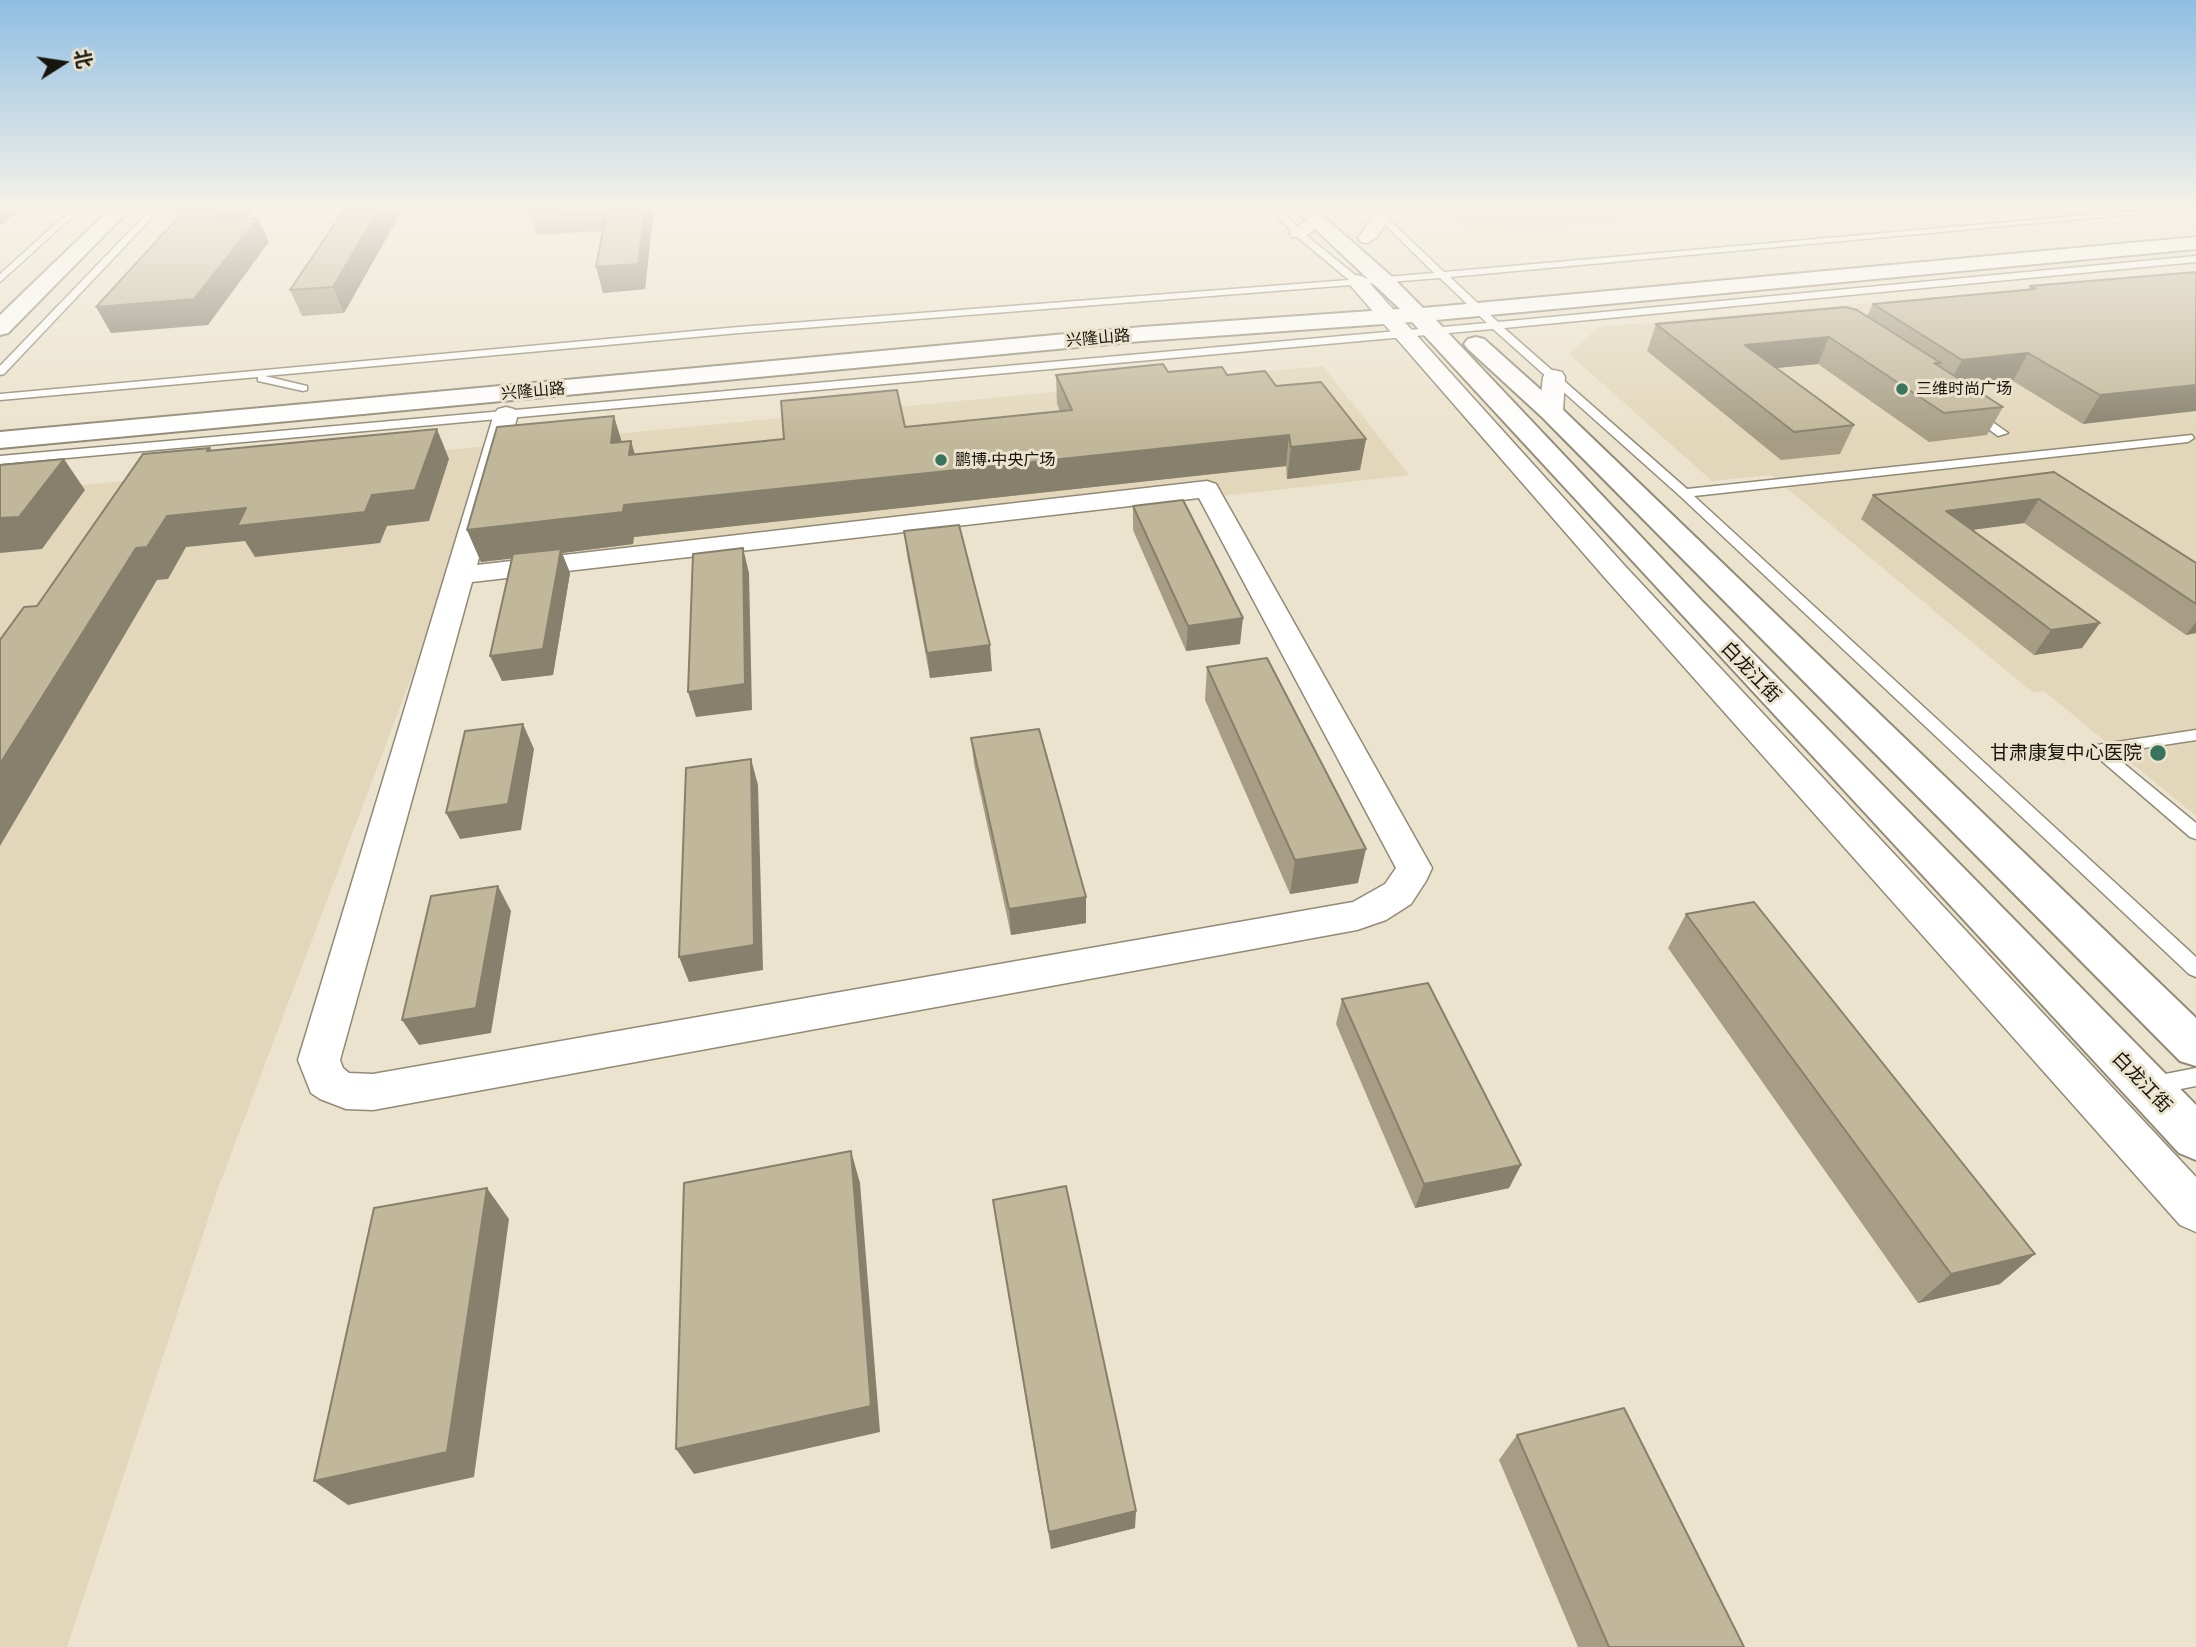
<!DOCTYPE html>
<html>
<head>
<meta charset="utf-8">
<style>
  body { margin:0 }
  #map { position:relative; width:2196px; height:1647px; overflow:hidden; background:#ebe3cd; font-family:Lato,"Noto Sans SC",sans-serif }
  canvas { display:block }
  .north { position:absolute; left:28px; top:28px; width:70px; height:70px; -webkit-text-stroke:5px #ebe3cd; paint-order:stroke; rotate:78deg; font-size:19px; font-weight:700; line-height:28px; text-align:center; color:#18150d }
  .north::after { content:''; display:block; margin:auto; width:24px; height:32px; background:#18150d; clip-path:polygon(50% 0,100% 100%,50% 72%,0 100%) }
</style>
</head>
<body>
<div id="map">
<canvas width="2196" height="1647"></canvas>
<div class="north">北</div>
</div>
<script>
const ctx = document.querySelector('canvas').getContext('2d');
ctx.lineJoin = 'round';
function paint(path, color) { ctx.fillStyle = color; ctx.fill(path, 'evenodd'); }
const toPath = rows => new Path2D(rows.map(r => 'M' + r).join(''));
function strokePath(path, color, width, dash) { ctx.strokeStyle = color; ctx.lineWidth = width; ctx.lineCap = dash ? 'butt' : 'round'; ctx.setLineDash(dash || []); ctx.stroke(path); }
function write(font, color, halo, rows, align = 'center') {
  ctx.font = font + ' Lato,"Noto Sans SC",sans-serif'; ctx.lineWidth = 6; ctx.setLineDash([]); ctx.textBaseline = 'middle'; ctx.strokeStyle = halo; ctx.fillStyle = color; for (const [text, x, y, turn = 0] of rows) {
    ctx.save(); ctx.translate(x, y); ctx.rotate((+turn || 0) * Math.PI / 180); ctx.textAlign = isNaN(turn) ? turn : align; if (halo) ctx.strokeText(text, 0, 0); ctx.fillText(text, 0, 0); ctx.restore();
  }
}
paint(toPath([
  [1443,209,1785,209,1473,234],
  [2196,274,2196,816,2044,691,2032,692,1771,475,1712,481,1569,354,1598,327],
  [1323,366,1409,475,447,583,220,1183,67,1647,0,1647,0,493]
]), '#e2d7ba');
const lane = toPath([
  [72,209,81,209,0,282,0,274,72,209],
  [151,209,160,209,4,374,0,375,0,366,151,209],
  [1271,209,1280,209,1301,231,1360,279,1434,273,1369,209,1378,209,1444,272,2155,209,2190,209,1450,277,1498,322,2196,256,2196,262,1504,328,1687,489,2192,435,2194,438,2188,442,1694,496,2196,957,2196,977,2189,974,1680,496,1493,329,0,464,0,456,1487,323,1440,278,739,333,265,376,307,386,307,390,303,391,258,381,258,377,0,400,0,394,739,327,1349,280,1295,235,1271,209],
  [1969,411,1977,411,2008,433,1998,436,1969,415,1969,411],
  [2196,730,2196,740,2111,753,2196,823,2196,839,2190,837,2089,750,2097,745,2196,730],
  [2196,1068,2196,1086,2150,1095,2142,1092,2139,1086,2142,1080,2150,1077,2196,1068]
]);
const street = toPath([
  [1381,212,1390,217,1376,238,1367,243,1361,242,1358,238,1375,213,1381,212],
  [1315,216,1321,217,1324,221,1321,225,1304,237,1292,237,1289,233,1292,229,1315,216],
  [1357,275,1364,277,1625,566,2196,1177,2196,1232,2180,1225,1605,578,1350,285,1347,281,1357,275],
  [1554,370,1562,372,1565,377,1563,412,1559,417,1551,419,1543,417,1539,412,1543,377,1546,372,1554,370],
  [506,407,514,409,518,414,477,565,1207,481,1216,484,1432,868,1426,881,1411,904,1386,920,1357,930,373,1110,346,1109,320,1099,311,1093,298,1060,494,414,498,409,506,407],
  [1199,498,1396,868,1385,884,1353,902,373,1074,349,1073,343,1068,340,1060,472,582,1199,498]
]);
const secondary = toPath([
  [110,209,130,209,8,333,0,335,0,315,110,209],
  [1294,209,1315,209,1390,275,1423,308,2196,237,2196,249,1436,320,1699,598,2196,1105,2196,1160,2179,1153,1412,322,1142,341,0,448,0,432,1142,327,1400,309,1294,209],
  [1476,337,1484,339,1560,407,2196,1018,2196,1066,2180,1061,1542,417,1468,349,1464,344,1468,339,1476,337]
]);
strokePath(lane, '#928a76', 3);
strokePath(street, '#928a76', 3);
strokePath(secondary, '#928a76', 4);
paint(lane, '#fff');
paint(street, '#fff');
paint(secondary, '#fff');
paint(toPath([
  [345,209,403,209,344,313,302,316,290,290],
  [518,209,654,209,645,289,603,293,603,231,537,235,530,213,519,213],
  [2196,272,2083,424,2013,381,1969,386,2003,407,1987,435,1929,442,1818,364,1776,368,1854,425,1840,454,1781,460,1647,351,1656,324,1867,316,1873,304,2028,289,2030,286],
  [1168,372,1227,375,1276,386,1366,439,1360,470,1287,479,1286,466,634,537,633,544,562,553,570,573,553,675,502,681,512,558,481,562,467,530,622,441,635,454,1060,411,1057,404,1056,375],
  [2054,472,2196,563,2196,633,2186,635,2024,523,1972,530,2082,648,2034,655,1861,519,1873,495],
  [1133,506,1240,644,1186,651,1133,530],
  [904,531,992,671,930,678,907,555],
  [1207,667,1358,883,1290,894,1205,700],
  [971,738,1086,897,1086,923,1011,935,974,764],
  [1686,914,2000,1284,1918,1303,1668,948],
  [1342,999,1521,1165,1509,1188,1415,1208,1336,1024],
  [993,1200,1135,1528,1051,1549,996,1223],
  [1517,1435,1744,1647,1578,1647,1499,1460]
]), '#a69d84');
paint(toPath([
  [0,209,20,209,0,226],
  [222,209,253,209,223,246,211,221],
  [379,209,403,209,344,313,333,287],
  [518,209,545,209,529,211,530,213,519,213],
  [645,209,654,209,645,289,603,293,596,267],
  [176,211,184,211,188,235],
  [258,218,269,242,208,325,111,333,96,307],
  [1829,337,1818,364,1734,372,1745,345],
  [2028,353,2013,381,1947,388,1962,360],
  [2196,385,2196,411,2083,424,2100,395],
  [614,416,623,446,611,443],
  [437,429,449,459,429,521,387,526,380,543,255,557,245,541,186,547,168,579,157,580,0,846,0,764,136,548,167,516,372,495],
  [1289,435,1286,466,634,537,633,544,562,553,570,573,553,675,502,681,490,656,560,553,481,562,467,530,624,505],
  [1366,439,1360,470,1287,479,1291,447],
  [631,441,640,472,629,455],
  [64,459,85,490,42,549,0,553,0,518],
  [2039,499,2024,523,1933,535,1946,511],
  [743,548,749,573,752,710,696,717,688,692],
  [1243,618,1240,644,1186,651,1188,626],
  [2196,622,2196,633,2186,635],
  [2100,623,2082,648,2034,655,2051,630],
  [990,645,992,671,930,678,927,653],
  [523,724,534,749,521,830,460,839,446,813],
  [751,759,758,785,763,970,689,982,679,957],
  [1366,849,1358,883,1290,894,1295,860],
  [498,886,511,911,491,1033,419,1045,402,1020],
  [1086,897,1086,923,1011,935,1009,909],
  [851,1151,860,1183,880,1432,694,1474,676,1449],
  [1521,1165,1509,1188,1415,1208,1424,1184],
  [487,1188,509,1219,474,1477,348,1505,314,1481],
  [2035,1254,2000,1284,1918,1303,1951,1274],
  [1136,1511,1135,1528,1051,1549,1049,1532]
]), '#87806c');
const building = toPath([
  [178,209,222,209,211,221,258,218,194,299,96,307,184,211,176,211,178,209],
  [345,209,379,209,333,287,290,290,345,209],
  [530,209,563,209,529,211,530,209],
  [607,209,645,209,638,264,596,267,607,209],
  [2196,272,2196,385,2100,395,2028,353,1962,360,1873,304,2036,289,2030,286,2196,272],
  [1846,307,1857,310,1941,363,1934,363,2003,407,1944,413,1829,337,1745,345,1854,425,1794,432,1656,324,1846,307],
  [1163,364,1168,372,1222,367,1227,375,1265,371,1276,386,1321,382,1366,439,1291,447,1289,435,624,505,623,512,467,530,497,427,614,416,611,443,631,441,629,455,784,439,781,401,897,390,905,427,1072,410,1056,375,1163,364],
  [437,429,415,490,372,495,365,512,237,526,246,508,167,516,147,547,136,548,0,764,0,640,24,607,37,606,143,454,210,448,207,451,437,429],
  [64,459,19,517,0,518,0,465,64,459],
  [2054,472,2196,563,2196,604,2039,499,1946,511,2100,623,2051,630,1873,495,2054,472],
  [1183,500,1243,618,1188,626,1133,506,1183,500],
  [959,525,990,645,927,653,904,531,959,525],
  [743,548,745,684,688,692,693,554,743,548],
  [561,549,543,649,490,656,513,554,561,549],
  [1267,658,1366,849,1295,860,1207,667,1267,658],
  [523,724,508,804,446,813,465,731,523,724],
  [1039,729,1086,897,1009,909,971,738,1039,729],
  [751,759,754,945,679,957,686,768,751,759],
  [498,886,476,1008,402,1020,431,896,498,886],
  [1754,902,2035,1254,1951,1274,1686,914,1754,902],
  [1428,983,1521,1165,1424,1184,1342,999,1428,983],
  [851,1151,871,1406,676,1449,684,1183,851,1151],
  [1066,1186,1136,1511,1049,1532,993,1200,1066,1186],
  [487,1188,447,1452,314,1481,374,1208,487,1188],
  [1624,1408,1744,1647,1609,1647,1517,1435,1624,1408]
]);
paint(building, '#c1b79a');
strokePath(building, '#87806c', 2);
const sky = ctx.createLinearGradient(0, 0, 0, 440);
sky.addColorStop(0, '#8fbee2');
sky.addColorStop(0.47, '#f6f2e8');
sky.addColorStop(1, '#f6f2e800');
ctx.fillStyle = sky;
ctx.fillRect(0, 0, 2196, 440);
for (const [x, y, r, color] of [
  [1902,389,7,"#38745e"],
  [941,460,7,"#38745e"],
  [2158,753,9,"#38745e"]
]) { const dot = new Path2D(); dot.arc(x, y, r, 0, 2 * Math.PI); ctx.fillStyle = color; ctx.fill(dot); strokePath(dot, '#ebe3cd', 2.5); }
write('16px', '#18150d', '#ebe3cd', [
  ["兴隆山路",1098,338,-5],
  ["兴隆山路",533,391,-5]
]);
write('16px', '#18150d', '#ebe3cd', [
  ["三维时尚广场",1916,389],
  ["鹏博·中央广场",955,460]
], 'left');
write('19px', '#18150d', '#ebe3cd', [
  ["白龙江街",1751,672,46],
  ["白龙江街",2142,1082,46]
]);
write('19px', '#18150d', '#ebe3cd', [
  ["甘肃康复中心医院",2142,753]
], 'right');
</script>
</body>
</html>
